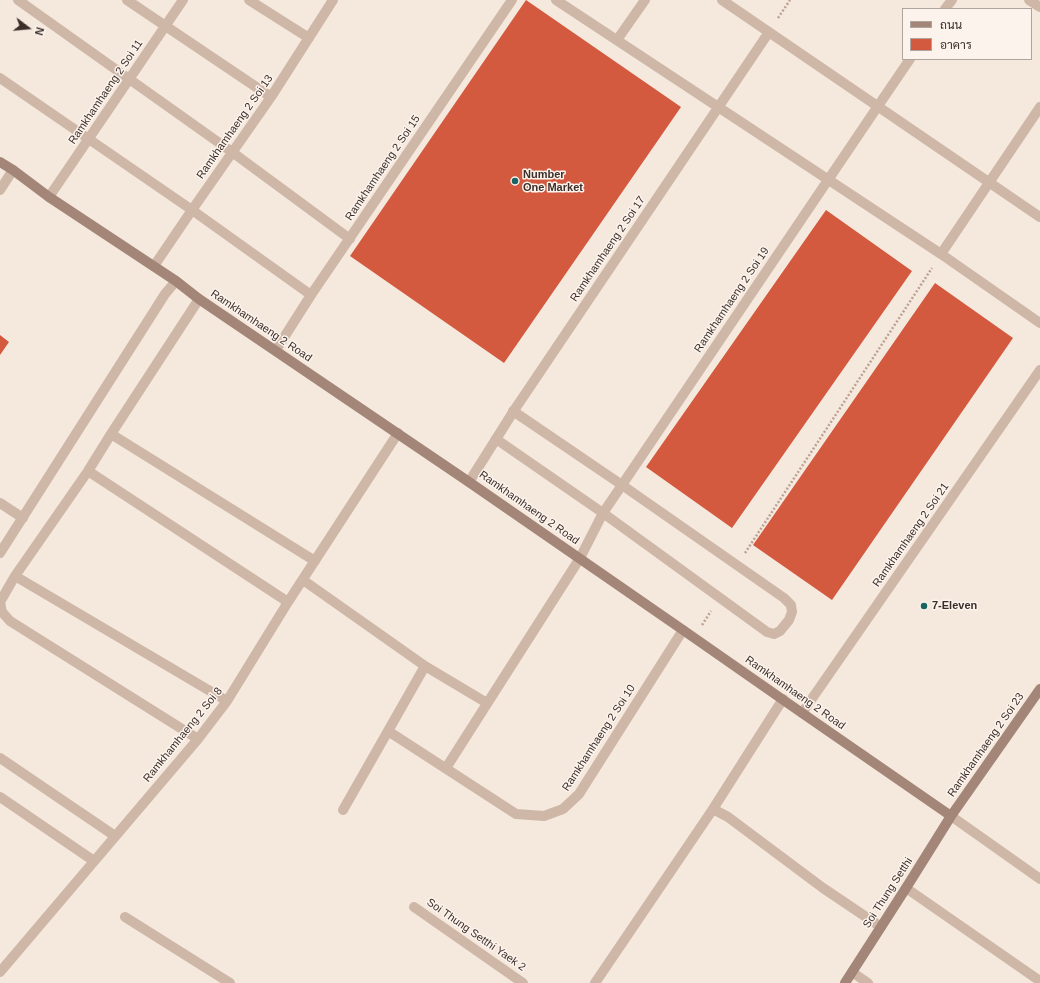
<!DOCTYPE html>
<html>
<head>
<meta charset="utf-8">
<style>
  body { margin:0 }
  #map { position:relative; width:1040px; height:983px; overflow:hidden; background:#f5e9de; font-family:Helvetica,Sarabun,sans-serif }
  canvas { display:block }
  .legend { position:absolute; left:902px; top:8px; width:130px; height:52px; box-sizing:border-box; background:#fcf3ec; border:1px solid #afa49e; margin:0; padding:5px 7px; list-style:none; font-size:12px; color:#3c2e29 }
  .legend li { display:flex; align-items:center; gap:8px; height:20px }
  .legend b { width:20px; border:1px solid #afa49e }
  .north { position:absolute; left:8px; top:8px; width:40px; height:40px; -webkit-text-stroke:3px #fcf3ec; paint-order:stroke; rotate:106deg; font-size:11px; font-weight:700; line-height:16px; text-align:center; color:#3c2e29 }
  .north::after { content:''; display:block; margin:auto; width:14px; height:18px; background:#3c2e29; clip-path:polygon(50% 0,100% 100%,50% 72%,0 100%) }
</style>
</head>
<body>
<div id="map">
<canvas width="1040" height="983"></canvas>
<ul class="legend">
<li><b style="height:5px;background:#a48679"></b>ถนน</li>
<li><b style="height:11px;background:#d3593f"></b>อาคาร</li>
</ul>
<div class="north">N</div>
</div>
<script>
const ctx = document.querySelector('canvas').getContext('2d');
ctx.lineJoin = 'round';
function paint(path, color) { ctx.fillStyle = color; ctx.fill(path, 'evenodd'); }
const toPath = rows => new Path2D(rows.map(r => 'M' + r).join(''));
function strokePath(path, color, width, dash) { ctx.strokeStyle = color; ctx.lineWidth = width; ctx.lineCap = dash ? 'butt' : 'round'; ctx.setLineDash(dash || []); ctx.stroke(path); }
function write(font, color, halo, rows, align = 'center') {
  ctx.font = font + ' Helvetica,sans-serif'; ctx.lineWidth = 3; ctx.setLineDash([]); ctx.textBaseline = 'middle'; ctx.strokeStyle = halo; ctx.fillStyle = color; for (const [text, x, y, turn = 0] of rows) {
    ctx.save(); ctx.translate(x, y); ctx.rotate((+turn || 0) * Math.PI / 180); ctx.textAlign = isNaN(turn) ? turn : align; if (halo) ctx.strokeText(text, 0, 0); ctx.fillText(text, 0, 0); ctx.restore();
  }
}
paint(toPath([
  [526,0,681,107,504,363,350,256],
  [826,210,912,271,732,528,646,467],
  [935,283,1013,338,832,600,753,545],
  [0,335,9,342,0,355]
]), '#d3593f');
strokePath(toPath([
  [778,18,790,0],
  [745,553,932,268],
  [702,625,711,611]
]), '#bca192', 2.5, [2, 2]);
strokePath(toPath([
  [1029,0,1040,7],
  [617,40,645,0],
  [0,190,13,170],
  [496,439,603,513,767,632,774,634,780,631,789,620,792,612,791,605,784,598,622,485,513,411],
  [0,503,23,518],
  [0,553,165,294,176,281]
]), '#cfb7a8', 10);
strokePath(toPath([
  [18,0,232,152,350,239],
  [127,0,271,97],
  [249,0,309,38],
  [556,0,941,254,1040,323],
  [722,0,1040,217],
  [945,9,952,0],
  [0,78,192,210,311,295],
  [49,197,183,0],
  [941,254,1040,107],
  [154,266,192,210,271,97,333,0],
  [276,350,311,295,512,0],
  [111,434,315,561],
  [88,471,288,602],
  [469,482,515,409,769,32],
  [15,576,227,701],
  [303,580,425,666,343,810],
  [425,666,487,703],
  [802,713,1040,370],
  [388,731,516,814,544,816,563,809,579,794,683,630],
  [198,739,10,621,2,612,0,602,15,576,88,471,111,434,199,299],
  [0,758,115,836],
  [446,768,580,558,603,513,622,485,878,106,910,59],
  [0,797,94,861],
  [713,809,783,699],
  [951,816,1040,879],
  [906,888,1040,981],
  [414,907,523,983],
  [125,917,230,983],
  [0,972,198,739,227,701,288,602,398,433],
  [852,972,868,983],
  [595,983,713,809,728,817,823,888,881,927]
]), '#cfb7a8', 10);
strokePath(toPath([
  [0,162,13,170,49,197,176,281,199,299,469,482,683,630,802,713,951,816],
  [845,983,906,888,951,816,1040,689]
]), '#a48679', 10);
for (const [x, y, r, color] of [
  [515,181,4,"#196362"],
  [924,606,4,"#196362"]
]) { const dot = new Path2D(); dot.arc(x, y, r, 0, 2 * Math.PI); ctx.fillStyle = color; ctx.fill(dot); strokePath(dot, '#fcf3ec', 1.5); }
write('11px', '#3c2e29', '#fcf3ec', [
  ["Ramkhamhaeng 2 Soi 11",106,92,-56],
  ["Ramkhamhaeng 2 Soi 13",235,127,-55],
  ["Ramkhamhaeng 2 Soi 15",383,168,-56],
  ["Ramkhamhaeng 2 Soi 17",608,249,-56],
  ["Ramkhamhaeng 2 Soi 19",732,300,-56],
  ["Ramkhamhaeng 2 Road",261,326,34],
  ["Ramkhamhaeng 2 Road",529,508,35],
  ["Ramkhamhaeng 2 Soi 21",911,535,-55],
  ["Ramkhamhaeng 2 Road",795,693,35],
  ["Ramkhamhaeng 2 Soi 8",183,735,-51],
  ["Ramkhamhaeng 2 Soi 10",599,738,-57],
  ["Ramkhamhaeng 2 Soi 23",986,745,-55],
  ["Soi Thung Setthi",888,893,-57],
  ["Soi Thung Setthi Yaek 2",476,935,35]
]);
write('bold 11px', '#3c2e29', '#fcf3ec', [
  ["Number",523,175],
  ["One Market",523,188],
  ["7-Eleven",932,606]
], 'left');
</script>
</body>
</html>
